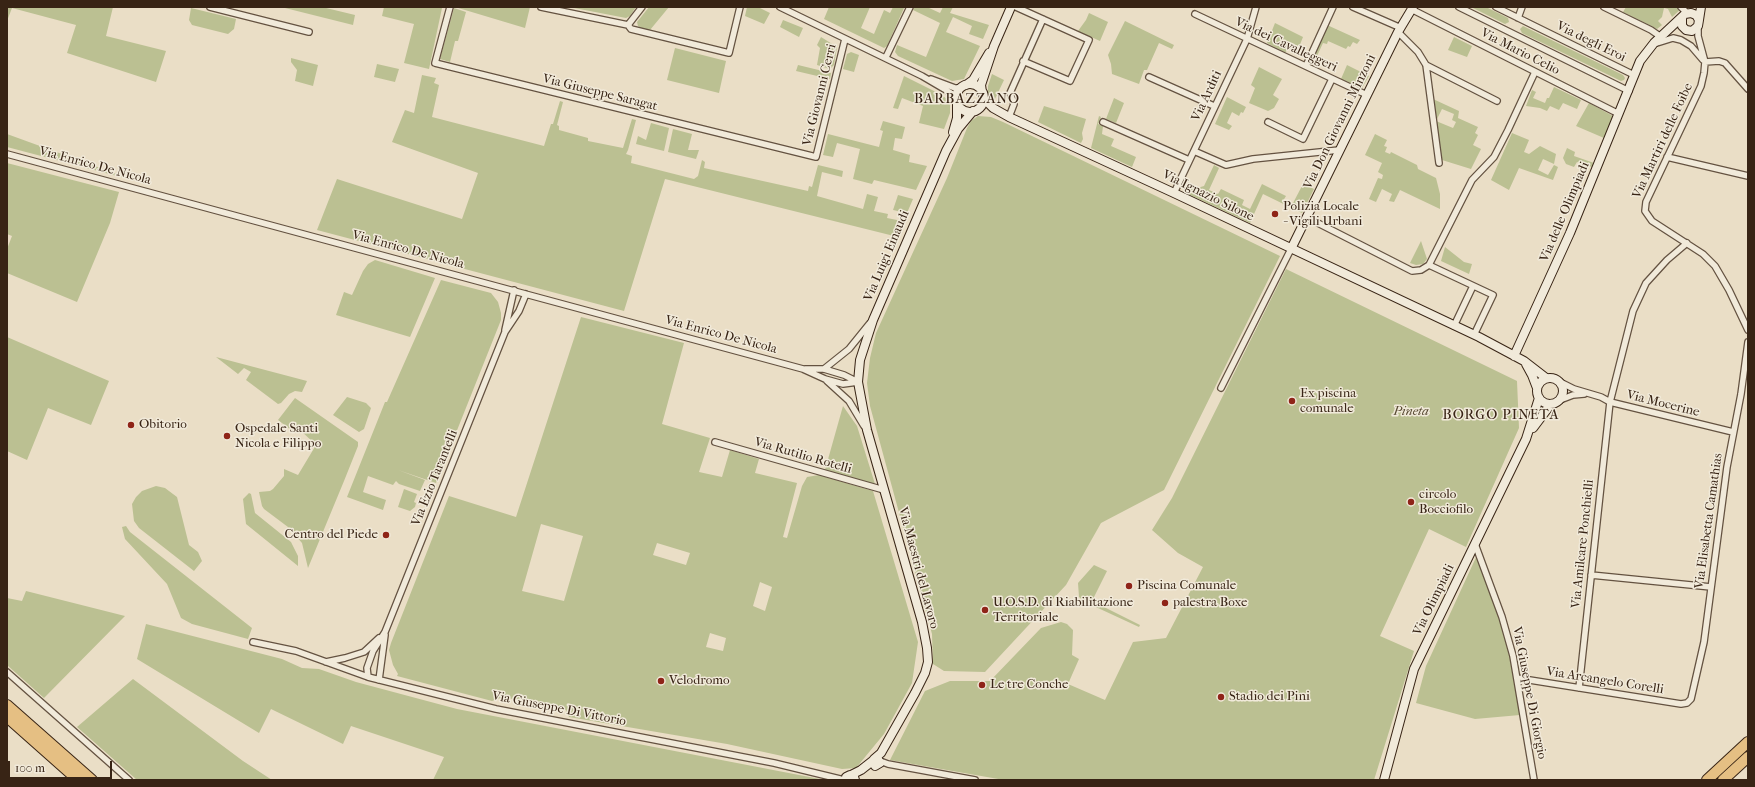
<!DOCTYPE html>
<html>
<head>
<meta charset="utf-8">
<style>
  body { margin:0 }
  #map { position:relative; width:1755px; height:787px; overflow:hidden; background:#eadec6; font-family:"IM FELL French Canon",serif }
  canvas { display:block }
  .frame { position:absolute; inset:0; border:8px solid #382415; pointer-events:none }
  .scale { position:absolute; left:8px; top:761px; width:104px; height:18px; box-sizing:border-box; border:2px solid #382415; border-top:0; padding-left:5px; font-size:12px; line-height:14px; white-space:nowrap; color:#382415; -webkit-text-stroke:3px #f1eada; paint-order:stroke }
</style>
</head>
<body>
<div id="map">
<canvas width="1755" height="787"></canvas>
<div class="frame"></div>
<div class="scale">100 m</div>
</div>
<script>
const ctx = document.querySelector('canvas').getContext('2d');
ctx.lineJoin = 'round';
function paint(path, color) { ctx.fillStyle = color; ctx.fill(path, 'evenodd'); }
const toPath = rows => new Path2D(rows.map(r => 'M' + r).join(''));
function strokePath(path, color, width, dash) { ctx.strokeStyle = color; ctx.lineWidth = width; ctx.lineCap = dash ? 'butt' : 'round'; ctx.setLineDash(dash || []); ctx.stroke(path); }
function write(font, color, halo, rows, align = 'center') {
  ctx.font = font + ' "IM FELL French Canon",serif'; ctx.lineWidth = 3; ctx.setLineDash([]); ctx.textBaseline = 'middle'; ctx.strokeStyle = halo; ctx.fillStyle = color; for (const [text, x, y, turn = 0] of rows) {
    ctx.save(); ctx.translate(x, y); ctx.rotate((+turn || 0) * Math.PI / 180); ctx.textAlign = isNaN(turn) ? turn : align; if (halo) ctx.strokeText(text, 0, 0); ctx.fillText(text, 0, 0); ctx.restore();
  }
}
paint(toPath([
  [7,7,113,7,106,36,166,51,156,82,67,53,76,25,12,8,7,21],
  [281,7,322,7,355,15,353,25],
  [384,7,442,8,429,69,404,63,414,24,382,16],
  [455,7,530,7,525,28],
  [569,7,636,7,630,16,626,18],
  [649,7,669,7,650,30,641,28,638,26,637,22],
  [747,7,758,7,770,13,764,24,745,16],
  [829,7,870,7,861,28,874,34,884,10,890,13,893,7,904,8,887,46,884,48,824,19],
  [915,7,927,7,940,13,943,7,953,7,950,13,989,25,983,39,969,34,972,26,953,17,946,32,980,46,964,79,952,81,898,56,895,52,897,45,926,57,940,23,913,10],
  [1471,7,1486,7,1508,18,1509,22,1505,24],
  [1626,7,1677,7,1681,9,1672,17,1668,9,1664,8,1662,17,1658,21,1662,25,1657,29,1623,12],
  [191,8,236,19,234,29,228,34,192,25,189,20],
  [454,8,466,12,458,41,455,41,450,62,440,59],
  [1089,13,1108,22,1100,41,1078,31,1086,20],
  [783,20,803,28,799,37,780,27],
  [1125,21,1174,45,1172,49,1159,43,1147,70,1144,70,1139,84,1112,74,1111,64,1108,55],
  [1275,23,1303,37,1299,47,1295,45,1292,51,1288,49,1285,53,1267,43],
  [1327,25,1360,40,1357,44,1353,42,1350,47,1348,46,1346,49,1328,41,1327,44,1323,43,1317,56,1313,54],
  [1523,26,1623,75,1625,78,1624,80,1621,81,1522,33,1520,29],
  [821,37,837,47,834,65,830,69,817,65,820,48,817,45],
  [1454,37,1472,46,1467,57,1448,50],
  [675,48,726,61,719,93,667,80],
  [851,52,859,55,854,72,843,69,847,54],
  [291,58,318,65,313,86,295,81,297,70,291,62],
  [377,64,399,69,395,82,374,77],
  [798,65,831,73,830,79,796,71],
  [1347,65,1369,76,1362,88,1341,79],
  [1259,67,1282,79,1273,95,1279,99,1274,108,1268,111,1249,103,1255,88,1251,85],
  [992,74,1004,80,994,101,990,98,988,93,988,86],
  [422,75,436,78,434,83,439,85,432,117,544,146,551,124,553,124,560,101,563,102,557,125,559,126,559,130,588,138,588,141,623,148,632,119,636,120,628,150,626,154,632,156,631,163,694,179,698,176,702,160,705,162,704,168,808,191,809,186,812,187,818,165,843,171,842,177,822,172,817,196,863,209,867,194,878,197,874,211,888,214,887,218,902,221,894,236,665,179,624,311,317,230,337,179,462,219,478,173,392,142,405,110,414,113],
  [904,76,940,94,947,99,950,105,950,113,944,129,919,123,923,106,902,98,898,109,893,108],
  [1554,87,1581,100,1577,109,1563,103,1559,110,1550,106,1547,111,1540,108,1526,106,1532,90,1536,92,1533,98,1545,103,1547,98,1549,98],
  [1227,97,1246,107,1243,113,1241,112,1239,116,1232,112,1227,123,1232,126,1229,130,1215,124],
  [1114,98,1124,103,1116,123,1106,119],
  [1433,99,1459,111,1458,118,1478,127,1475,133,1478,135,1473,145,1481,149,1471,169,1442,160,1436,121,1453,128,1456,122,1452,120,1454,114,1442,109,1437,119],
  [1589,103,1613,116,1604,138,1576,126],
  [1044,106,1086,119,1082,133,1083,139,1081,143,1038,122],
  [978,116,991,117,1003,122,1280,256,1164,490,1101,523,1066,585,985,672,944,671,933,664,932,634,870,406,867,383,870,358,876,333,947,178,967,128,971,121],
  [1099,116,1101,117,1098,124,1103,126,1102,134,1114,139,1111,146,1136,157,1132,167,1091,148],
  [883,121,905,127,902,139,895,138,893,150,910,155,909,162,927,166,916,190,874,180,872,184,853,179,860,149,837,143,833,157,823,155,828,134,879,147,883,131,880,130],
  [651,123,669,128,664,151,636,144,638,136,646,140],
  [673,129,692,134,688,150,699,150,696,159,668,152],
  [1512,133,1529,140,1524,152,1529,154,1540,146,1556,154,1554,164,1543,159,1538,170,1548,175,1554,165,1558,167,1553,180,1519,168,1509,190,1491,180],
  [7,134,136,181,7,147],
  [1375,134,1387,140,1384,146,1387,147,1385,152,1390,154,1391,152,1417,165,1418,169,1436,178,1440,194,1440,209,1400,190,1394,202,1389,201,1392,194,1382,189,1376,202,1369,199,1378,178,1382,179,1383,175,1378,172,1382,163,1365,155],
  [1567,148,1575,152,1574,156,1594,163,1592,167,1577,162,1574,167,1566,164,1563,158],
  [7,163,119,192,110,223,77,302,7,273,7,249,12,236,7,234],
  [1214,165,1219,168,1209,190,1218,194,1221,189,1244,200,1242,205,1250,209,1262,184,1286,196,1283,201,1292,205,1303,184,1314,189,1302,213,1263,194,1250,223,1184,192,1184,185,1194,189,1204,186],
  [898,195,913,199,907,213,893,210],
  [1421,241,1427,259,1423,264,1416,265,1410,263],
  [1445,247,1464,262,1472,264,1469,274,1441,261],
  [375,260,435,278,410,337,336,315,344,292,352,295,363,271,368,264],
  [1286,269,1517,381,1519,428,1466,547,1429,529,1380,636,1414,651,1374,780,1004,780,890,760,925,691,950,681,990,681,1041,628,1061,622,1067,624,1073,630,1072,655,1079,659,1068,684,1105,700,1133,642,1166,638,1203,567,1178,553,1152,530,1172,498],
  [441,280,491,293,498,302,501,313,501,320,436,483,398,470,425,480,420,491,399,484,396,481,393,485,368,476,363,492,386,500,383,510,347,497,385,402,387,402],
  [581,317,684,343,662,424,710,438,699,472,722,477,730,450,759,459,755,473,797,483,783,537,787,538,802,486,807,477,819,475,873,491,918,642,912,683,884,734,856,768,842,769,727,744,569,717,566,710,503,697,492,701,397,676,398,674,393,665,389,650,391,643,449,496,516,517],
  [541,524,583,536,564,601,522,591],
  [657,543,690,553,686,565,653,555],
  [760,582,772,587,765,611,753,606],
  [710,633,726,638,723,651,706,647],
  [7,337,109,381,91,425,48,408,27,460,7,451],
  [216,357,307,381,302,392,295,391,289,394,281,403,278,404,246,380,251,372,244,368,238,374],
  [347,397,366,403,371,408,364,429,359,432,333,415],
  [295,398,358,442,358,446,344,481,308,568,302,543,288,527,264,509,262,506,259,492,270,491,273,489,284,476,284,469,298,475,316,445,299,429,295,433,278,420],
  [843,406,857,426,875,484,825,470],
  [156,486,165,488,177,497,189,545,198,552,202,561,194,571,139,528,134,521,132,504,136,497,142,491],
  [404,489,417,494,414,502,416,503,415,507,410,511,398,507],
  [249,493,251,494,255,513,291,542,298,556,298,566,246,524,243,499],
  [126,526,130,532,252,628,248,639,192,624,181,618,167,584,125,539,122,527],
  [1478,553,1509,640,1520,715,1475,719,1416,703,1426,666],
  [1094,565,1107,571,1092,601,1140,625,1139,627,1085,602,1079,597,1078,583],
  [26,591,125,616,44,698,7,665,7,598,22,601],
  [146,624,282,659,302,668,319,669,356,682,457,709,825,780,433,780,444,757,351,726,343,744,271,709,259,733,137,659],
  [133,679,243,761,272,780,137,780,77,727]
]), '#bbc092');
const street = toPath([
  [210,7,309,32],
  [450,7,435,63,816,157,845,39],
  [541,7,628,25,631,29,729,53,740,7],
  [780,7,922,76,951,93,956,98],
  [1016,7,1089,40,1070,81,1023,61],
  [1353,7,1401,28],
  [1459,7,1629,91],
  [1496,7,1634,75],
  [1604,7,1651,30,1661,37],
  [1681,7,1687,13],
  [1411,9,1619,114],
  [1195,14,1367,95],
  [1518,18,1522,7],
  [628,25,642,7],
  [1698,26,1698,36,1705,62,1704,73,1701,86,1646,202,1645,211,1652,221,1703,254,1715,266,1729,290,1748,330],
  [1398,32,1418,52,1426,65,1439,163],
  [1657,43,1673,38,1681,40,1691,46,1703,60],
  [886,57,910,7],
  [1705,62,1719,61,1725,63,1748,89],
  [1426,65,1497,101],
  [1306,66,1333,7],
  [1149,77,1214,106],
  [931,79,955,88,961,88],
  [1009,117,1014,104,1010,93,1043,19],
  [1103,122,1189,160],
  [1268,122,1303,139,1332,79],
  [1194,151,1226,165,1253,159,1339,150],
  [7,154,803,369,825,379,843,384,858,382],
  [1667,157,1748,176],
  [1174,193,1247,39,1256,7],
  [1306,217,1412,271,1421,270,1429,265,1472,180,1494,157,1508,130,1535,72],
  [1429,265,1493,295,1474,335],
  [1454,326,1473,286],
  [505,330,514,290],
  [805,369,824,369,844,375,858,382],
  [824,369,849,349,870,323],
  [827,381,849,401,864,426],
  [1560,382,1574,389,1601,397,1610,402,1733,432],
  [1221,388,1291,249],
  [1560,400,1573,395,1584,394],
  [715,442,884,490],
  [1475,544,1502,617,1513,656,1534,780],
  [1591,575,1711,587],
  [253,642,296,651,368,677,496,709,774,763,844,780],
  [326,662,345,658,364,652,379,638],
  [7,672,129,780],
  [368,677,367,668,373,651,385,632,505,332,519,311,526,294],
  [1517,678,1681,704,1687,703,1691,699,1704,642,1727,467,1741,394,1748,342],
  [379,680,385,635],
  [1579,688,1610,402,1633,311,1646,283,1667,260,1687,243],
  [880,761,888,764,975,780]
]);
const secondary = toPath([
  [1699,20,1701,7],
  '956 98a14 14 0 1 1 28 0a14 14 0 1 1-28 0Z',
  [966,85,973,80,989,53],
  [982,92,981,85,994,46,1011,7],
  [983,98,993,108,1009,117,1174,193,1479,337,1524,361,1546,378],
  [953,132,957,118,957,104],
  [1291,249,1398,32,1413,7],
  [1514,356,1570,233,1640,61,1654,43,1685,14,1691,13,1696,15,1699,20,1698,26,1692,31,1686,30,1682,26,1682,18],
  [1526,364,1532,375,1537,388],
  '1537 391a13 13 0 1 1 26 0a13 13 0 1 1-26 0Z',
  [1533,428,1551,404],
  [874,759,881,753,915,693,925,673,928,662,927,648,922,622,867,430,858,382,860,360,873,320,946,151,958,129,973,111],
  [851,775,861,770,875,759,878,759,880,763,875,766,873,761],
  [846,780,846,777,850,775,854,777,855,780],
  [1384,780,1414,669,1526,439,1539,398]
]);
const highway = toPath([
  [7,705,92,780],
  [7,717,78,780],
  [1707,780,1748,742],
  [1723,780,1748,757]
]);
strokePath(street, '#645241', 8);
strokePath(secondary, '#382415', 10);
strokePath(highway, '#382415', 12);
strokePath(street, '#f1eada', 5.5);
strokePath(secondary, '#f1eada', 8);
strokePath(highway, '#e5bf83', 10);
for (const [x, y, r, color] of [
  [1275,214,4,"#8f2418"],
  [1292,401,4,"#8f2418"],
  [131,425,4,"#8f2418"],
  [227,436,4,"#8f2418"],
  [1411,502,4,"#8f2418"],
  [386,535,4,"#8f2418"],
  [1129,586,4,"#8f2418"],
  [1165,603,4,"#8f2418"],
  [985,610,4,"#8f2418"],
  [661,681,4,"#8f2418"],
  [982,685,4,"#8f2418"],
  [1221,697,4,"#8f2418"]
]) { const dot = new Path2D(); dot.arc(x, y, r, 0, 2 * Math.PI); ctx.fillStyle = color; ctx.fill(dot); strokePath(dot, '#f1eada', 1.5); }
write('13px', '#382415', '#f1eada', [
  ["Via degli Eroi",1591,42,26],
  ["Via dei Cavalleggeri",1286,45,25],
  ["Via Mario Celio",1520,52,27],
  ["Via Giuseppe Saragat",600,93,14],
  ["Via Giovanni Cerri",820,95,-76],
  ["Via Arditi",1207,96,-65],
  ["Via Don Giovanni Minzoni",1340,122,-64],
  ["Via Martiri delle Foibe",1663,141,-65],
  ["Via Enrico De Nicola",95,166,15],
  ["Via Ignazio Silone",1208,196,26],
  ["Via delle Olimpiadi",1565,212,-67],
  ["Via Enrico De Nicola",408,250,15],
  ["Via Luigi Einaudi",887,256,-67],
  ["Via Enrico De Nicola",721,335,15],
  ["Via Mocerine",1663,404,14],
  ["Via Rutilio Rotelli",803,456,16],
  ["Via Ezio Tarantelli",435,478,-68],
  ["Via Elisabetta Camathias",1709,521,-82],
  ["Via Amilcare Ponchielli",1583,544,-84],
  ["Via Maestri del Lavoro",918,568,75],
  ["Via Olimpiadi",1434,600,-64],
  ["Via Arcangelo Corelli",1605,681,9],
  ["Via Giuseppe Di Giorgio",1529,693,79],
  ["Via Giuseppe Di Vittorio",559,709,11]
]);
write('13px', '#382415', '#f1eada', [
  ["Polizia Locale",1283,207],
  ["- Vigili Urbani",1283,222],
  ["Ex piscina",1300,394],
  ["comunale",1300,409],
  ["Obitorio",139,425],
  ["Ospedale Santi",235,429],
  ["Nicola e Filippo",235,444],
  ["circolo",1419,495],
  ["Bocciofilo",1419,510],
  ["Centro del Piede",378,535,"right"],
  ["Piscina Comunale",1137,586],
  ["U.O.S.D. di Riabilitazione",993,603],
  ["Territoriale",993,618],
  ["palestra Boxe",1173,603],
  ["Velodromo",669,681],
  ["Le tre Conche",990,685],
  ["Stadio dei Pini",1229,697]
], 'left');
write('italic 13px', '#594b34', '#f1eada', [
  ["Pineta",1411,412]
]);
ctx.letterSpacing = '1px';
write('14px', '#382415', '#f1eada', [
  ["BARBAZZANO",967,100],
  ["BORGO PINETA",1501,416]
]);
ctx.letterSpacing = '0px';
</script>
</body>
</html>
